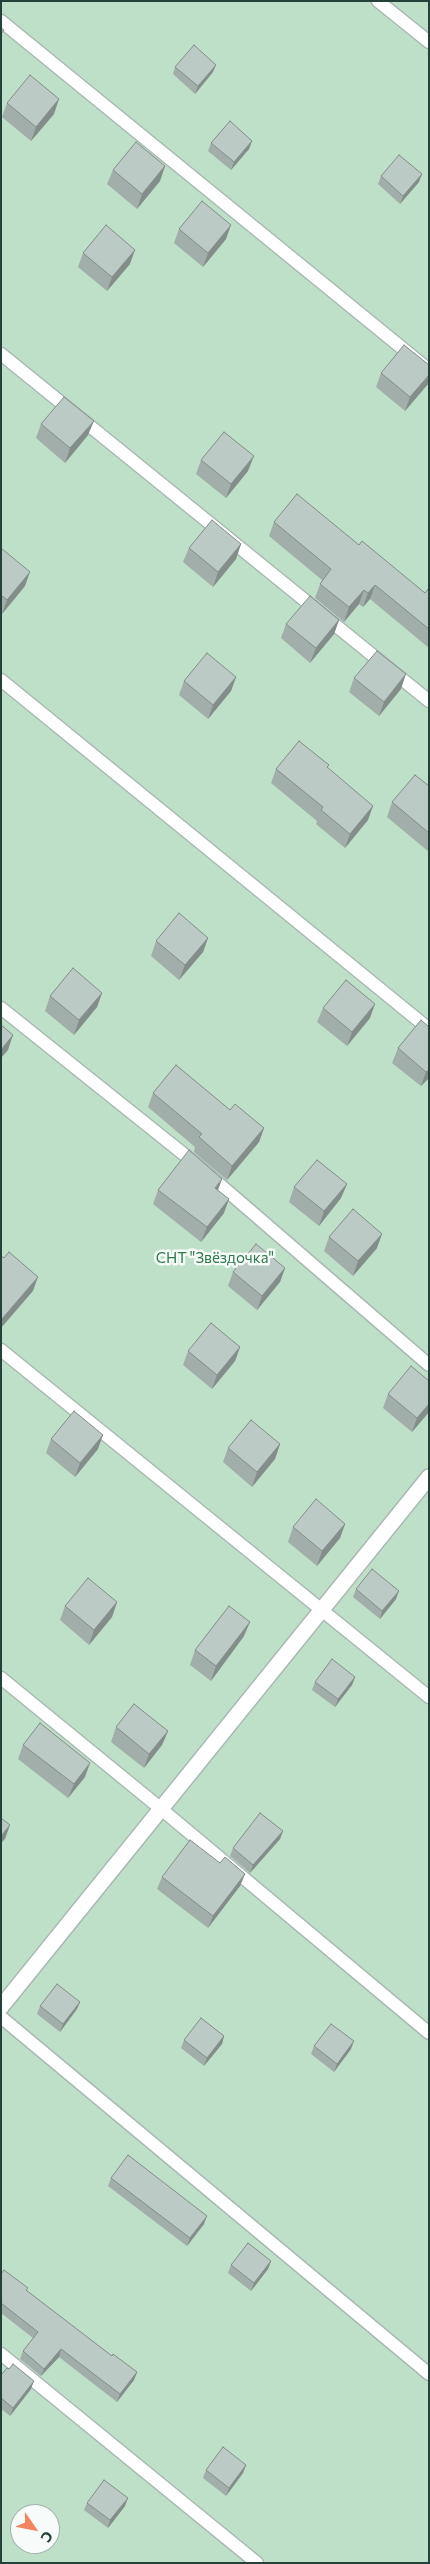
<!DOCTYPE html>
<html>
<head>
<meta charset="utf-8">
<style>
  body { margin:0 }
  #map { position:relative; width:430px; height:2564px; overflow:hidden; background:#e6efeb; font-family:Commissioner,sans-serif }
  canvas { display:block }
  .frame { position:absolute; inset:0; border:2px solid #24423a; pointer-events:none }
  .north { position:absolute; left:10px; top:2504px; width:50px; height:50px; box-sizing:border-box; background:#f7fbf9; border:1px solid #a3b1ad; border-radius:50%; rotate:123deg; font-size:14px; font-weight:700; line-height:20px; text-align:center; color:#24423a }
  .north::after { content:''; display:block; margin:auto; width:18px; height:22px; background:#f4845f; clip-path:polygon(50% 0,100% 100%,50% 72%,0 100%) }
</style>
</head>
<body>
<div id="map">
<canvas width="430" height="2564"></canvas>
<div class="frame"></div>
<div class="north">С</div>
</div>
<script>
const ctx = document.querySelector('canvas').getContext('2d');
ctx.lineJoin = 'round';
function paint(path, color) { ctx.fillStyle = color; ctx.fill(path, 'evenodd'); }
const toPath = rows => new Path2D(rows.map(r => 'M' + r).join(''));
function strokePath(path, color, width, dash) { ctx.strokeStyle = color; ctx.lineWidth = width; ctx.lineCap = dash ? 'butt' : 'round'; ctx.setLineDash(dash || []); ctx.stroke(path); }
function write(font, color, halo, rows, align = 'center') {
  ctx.font = font + ' Commissioner,sans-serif'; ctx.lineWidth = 5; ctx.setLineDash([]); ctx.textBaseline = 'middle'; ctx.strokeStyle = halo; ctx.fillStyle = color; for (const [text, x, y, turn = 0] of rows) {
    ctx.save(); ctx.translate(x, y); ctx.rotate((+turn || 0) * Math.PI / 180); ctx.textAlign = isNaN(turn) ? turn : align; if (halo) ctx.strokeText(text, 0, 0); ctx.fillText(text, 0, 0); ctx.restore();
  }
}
paint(toPath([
  [1,1,429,1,429,2563,1,2563],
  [20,2514,50,2514,50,2544,20,2544]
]), '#bfe0c8');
const service = toPath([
  [378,1,429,42],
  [1,21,429,370],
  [1,354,429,701],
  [1,680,429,1029],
  [1,1008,196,1164,429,1365],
  [1,1350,429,1697],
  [1,1678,160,1808,429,2033],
  [1,2017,429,2374],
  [1,2354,257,2563]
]);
const minor = toPath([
  [1,2007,429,1477]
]);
strokePath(service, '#a8b8b2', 15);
strokePath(minor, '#a8b8b2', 18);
strokePath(service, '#fff', 12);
strokePath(minor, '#fff', 15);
paint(toPath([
  [175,67,213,72,195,94,173,74],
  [7,103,54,114,31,141,2,117],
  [252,141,249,149,231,170,208,151,211,143],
  [165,166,160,181,137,209,107,184,113,170],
  [381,176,419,182,400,204,378,184],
  [179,229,226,239,203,267,174,243],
  [83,253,130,264,107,291,78,267],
  [381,373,428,384,405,411,376,387],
  [41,424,88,435,65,463,36,438],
  [201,460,248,471,226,498,196,474],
  [274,522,359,545,425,593,429,588,429,648,370,599,363,607,359,604,344,622,315,598,320,584,322,580,269,536],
  [241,544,236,559,213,587,183,562,189,548],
  [1,548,25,586,2,614,1,614],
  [339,620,334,634,310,663,281,638,286,624],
  [236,677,231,691,208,719,179,695,184,681],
  [354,678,401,689,379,716,349,692],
  [329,765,327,768,368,820,345,848,316,824,317,821,271,783,276,769],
  [429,786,429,852,387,817,392,802],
  [208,938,203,952,179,980,151,956,156,941],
  [102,993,97,1007,74,1035,45,1011,50,996],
  [323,1008,370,1018,347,1046,317,1022],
  [421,1020,429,1078,421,1086,392,1063,398,1048],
  [153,1093,230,1110,264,1128,259,1142,227,1180,194,1152,195,1147,148,1107],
  [347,1184,341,1198,319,1226,289,1202,294,1187],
  [158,1190,218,1190,224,1213,201,1242,153,1204],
  [329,1237,377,1248,353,1276,324,1251],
  [285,1268,280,1282,257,1310,228,1286,233,1272],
  [240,1347,235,1361,212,1389,183,1365,188,1351],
  [429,1381,429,1412,412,1432,383,1408,388,1394],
  [51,1439,98,1449,75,1477,46,1453],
  [280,1444,275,1459,252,1487,223,1462,228,1448],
  [345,1524,340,1538,317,1566,288,1542,293,1527],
  [356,1589,396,1599,380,1619,353,1597],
  [117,1602,112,1617,89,1645,60,1620,65,1606],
  [244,1636,211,1681,190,1665,195,1650],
  [355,1677,352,1685,335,1707,312,1690,315,1682],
  [116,1727,168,1731,162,1745,144,1768,111,1742],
  [23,1745,85,1777,68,1798,18,1759],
  [283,1831,280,1839,250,1873,230,1856,233,1848],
  [220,1863,245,1874,240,1886,208,1928,157,1889,162,1877],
  [80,2002,77,2009,60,2032,37,2014,40,2006],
  [224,2036,222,2044,204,2066,181,2048,184,2040],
  [314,2046,351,2049,334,2072,311,2054],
  [111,2178,204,2224,187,2246,108,2186],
  [271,2261,268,2269,251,2291,228,2273,231,2265],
  [1,2274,26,2291,112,2356,137,2372,134,2380,117,2402,59,2357,41,2376,20,2359,23,2351,33,2338,1,2313],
  [1,2375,31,2389,10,2416,1,2409],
  [246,2465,243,2473,226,2496,203,2478,206,2470],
  [87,2503,125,2506,108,2528,84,2510]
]), '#a1aea9');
paint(toPath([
  [216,65,213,72,195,94,198,86],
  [59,99,54,114,31,141,36,127],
  [252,141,249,149,231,170,234,162],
  [165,166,160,181,137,209,142,194],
  [422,174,419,182,400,204,403,196],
  [231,225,226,239,203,267,208,253],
  [135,250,130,264,107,291,112,277],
  [429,375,428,384,405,411,410,397],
  [94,421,88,435,65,463,70,448],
  [254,456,248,471,226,498,231,484],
  [241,544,236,559,213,587,218,572],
  [30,572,25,586,2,614,7,600],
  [375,585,370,599,363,607,368,593],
  [364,590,359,604,344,622,349,607],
  [339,620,334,634,310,663,316,648],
  [406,674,401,689,379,716,384,702],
  [236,677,231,691,208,719,213,705],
  [373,806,368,820,345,848,350,834],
  [208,938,203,952,179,980,185,965],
  [102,993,97,1007,74,1035,79,1020],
  [375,1004,370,1018,347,1046,352,1032],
  [13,1035,8,1050,1,1058,1,1050],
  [429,1070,429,1078,421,1086,426,1072],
  [264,1128,259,1142,227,1180,232,1166],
  [222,1179,217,1193,215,1188],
  [347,1184,341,1198,319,1226,324,1211],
  [229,1199,224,1213,201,1242,207,1227],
  [382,1234,377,1248,353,1276,358,1261],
  [285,1268,280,1282,257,1310,262,1296],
  [38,1277,33,1291,1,1328,1,1320],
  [240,1347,235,1361,212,1389,217,1375],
  [429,1404,429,1412,412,1432,417,1418],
  [103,1435,98,1449,75,1477,80,1463],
  [280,1444,275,1459,252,1487,257,1472],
  [345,1524,340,1538,317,1566,322,1551],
  [399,1591,396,1599,380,1619,382,1611],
  [117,1602,112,1617,89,1645,94,1630],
  [250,1622,244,1636,211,1681,216,1666],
  [355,1677,352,1685,335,1707,338,1699],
  [168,1731,162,1745,144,1768,149,1754],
  [90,1763,85,1777,68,1798,74,1784],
  [10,1825,5,1839,1,1843,1,1836],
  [283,1831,280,1839,250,1873,253,1865],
  [245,1874,240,1886,208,1928,213,1916],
  [80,2002,77,2009,60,2032,63,2024],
  [224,2036,222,2044,204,2066,207,2058],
  [354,2041,351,2049,334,2072,337,2064],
  [207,2216,204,2224,187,2246,190,2238],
  [271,2261,268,2269,251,2291,254,2283],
  [61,2349,59,2357,41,2376,44,2369],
  [137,2372,134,2380,117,2402,120,2394],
  [34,2381,31,2389,10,2416,13,2408],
  [246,2465,243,2473,226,2496,229,2488],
  [128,2498,125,2506,108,2528,110,2520]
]), '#838d89');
const building = toPath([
  [1,28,4,30,1,34,1,28],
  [194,45,216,65,198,86,175,67,194,45],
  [30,75,59,99,36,127,7,103,30,75],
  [230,121,252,141,234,162,211,143,230,121],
  [136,142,165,166,142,194,113,170,136,142],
  [399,155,422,174,403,196,381,176,399,155],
  [202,201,231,225,208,253,179,229,202,201],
  [106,225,135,250,112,277,83,253,106,225],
  [404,345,429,365,429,375,410,397,381,373,404,345],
  [64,397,94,421,70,448,41,424,64,397],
  [224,432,254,456,231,484,201,460,224,432],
  [297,494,359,545,362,541,425,593,429,588,429,629,375,585,368,593,364,590,349,607,320,584,331,569,274,522,297,494],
  [212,520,241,544,218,572,189,548,212,520],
  [1,548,30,572,7,600,1,595,1,548],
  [310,596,339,620,316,648,286,624,310,596],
  [377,651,406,674,384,702,354,678,377,651],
  [207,653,236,677,213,705,184,681,207,653],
  [299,741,329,765,327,767,373,806,350,834,321,810,323,807,276,769,299,741],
  [415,775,429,786,429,833,392,802,415,775],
  [179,913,208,938,185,965,156,941,179,913],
  [73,968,102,993,79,1020,50,996,73,968],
  [346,980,375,1004,352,1032,323,1008,346,980],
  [421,1020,429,1027,429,1070,426,1072,398,1048,421,1020],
  [1,1025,13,1035,1,1050,1,1025],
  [176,1065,230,1110,235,1104,264,1128,232,1166,199,1137,202,1134,153,1093,176,1065],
  [189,1150,222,1179,215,1188,229,1199,207,1227,158,1190,189,1150],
  [317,1160,347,1184,324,1211,294,1187,317,1160],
  [353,1209,382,1234,358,1261,329,1237,353,1209],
  [256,1244,285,1268,262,1296,233,1272,256,1244],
  [9,1252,38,1277,1,1320,1,1256,4,1258,9,1252],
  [211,1323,240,1347,217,1375,188,1351,211,1323],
  [411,1366,429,1381,429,1404,417,1418,388,1394,411,1366],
  [74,1411,103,1435,80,1463,51,1439,74,1411],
  [251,1420,280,1444,257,1472,228,1448,251,1420],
  [316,1499,345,1524,322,1551,293,1527,316,1499],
  [372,1569,399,1591,382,1611,356,1589,372,1569],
  [88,1578,117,1602,94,1630,65,1606,88,1578],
  [229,1606,250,1622,216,1666,195,1650,229,1606],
  [332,1659,355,1677,338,1699,315,1682,332,1659],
  [134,1704,168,1731,149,1754,116,1727,134,1704],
  [40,1723,90,1763,74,1784,23,1745,40,1723],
  [260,1813,283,1831,253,1865,233,1848,260,1813],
  [1,1818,10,1825,1,1836,1,1818],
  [190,1840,220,1863,225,1857,245,1874,213,1916,162,1877,190,1840],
  [57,1984,80,2002,63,2024,40,2006,57,1984],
  [201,2018,224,2036,207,2058,184,2040,201,2018],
  [331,2024,354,2041,337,2064,314,2046,331,2024],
  [128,2155,207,2216,190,2238,111,2178,128,2155],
  [248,2243,271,2261,254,2283,231,2265,248,2243],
  [4,2270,28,2288,26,2290,112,2356,113,2354,137,2372,120,2394,61,2349,44,2369,23,2351,38,2332,1,2303,1,2274,4,2270],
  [13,2364,34,2381,13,2408,1,2398,1,2375,7,2368,9,2369,13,2364],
  [223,2447,246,2465,229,2488,206,2470,223,2447],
  [104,2480,128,2498,110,2520,87,2503,104,2480]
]);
paint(building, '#bbcac4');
strokePath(building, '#838d89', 1);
write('15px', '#2d7a4b', '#f7fbf9', [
  ["СНТ \"Звёздочка\"",215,1258]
]);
</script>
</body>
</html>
